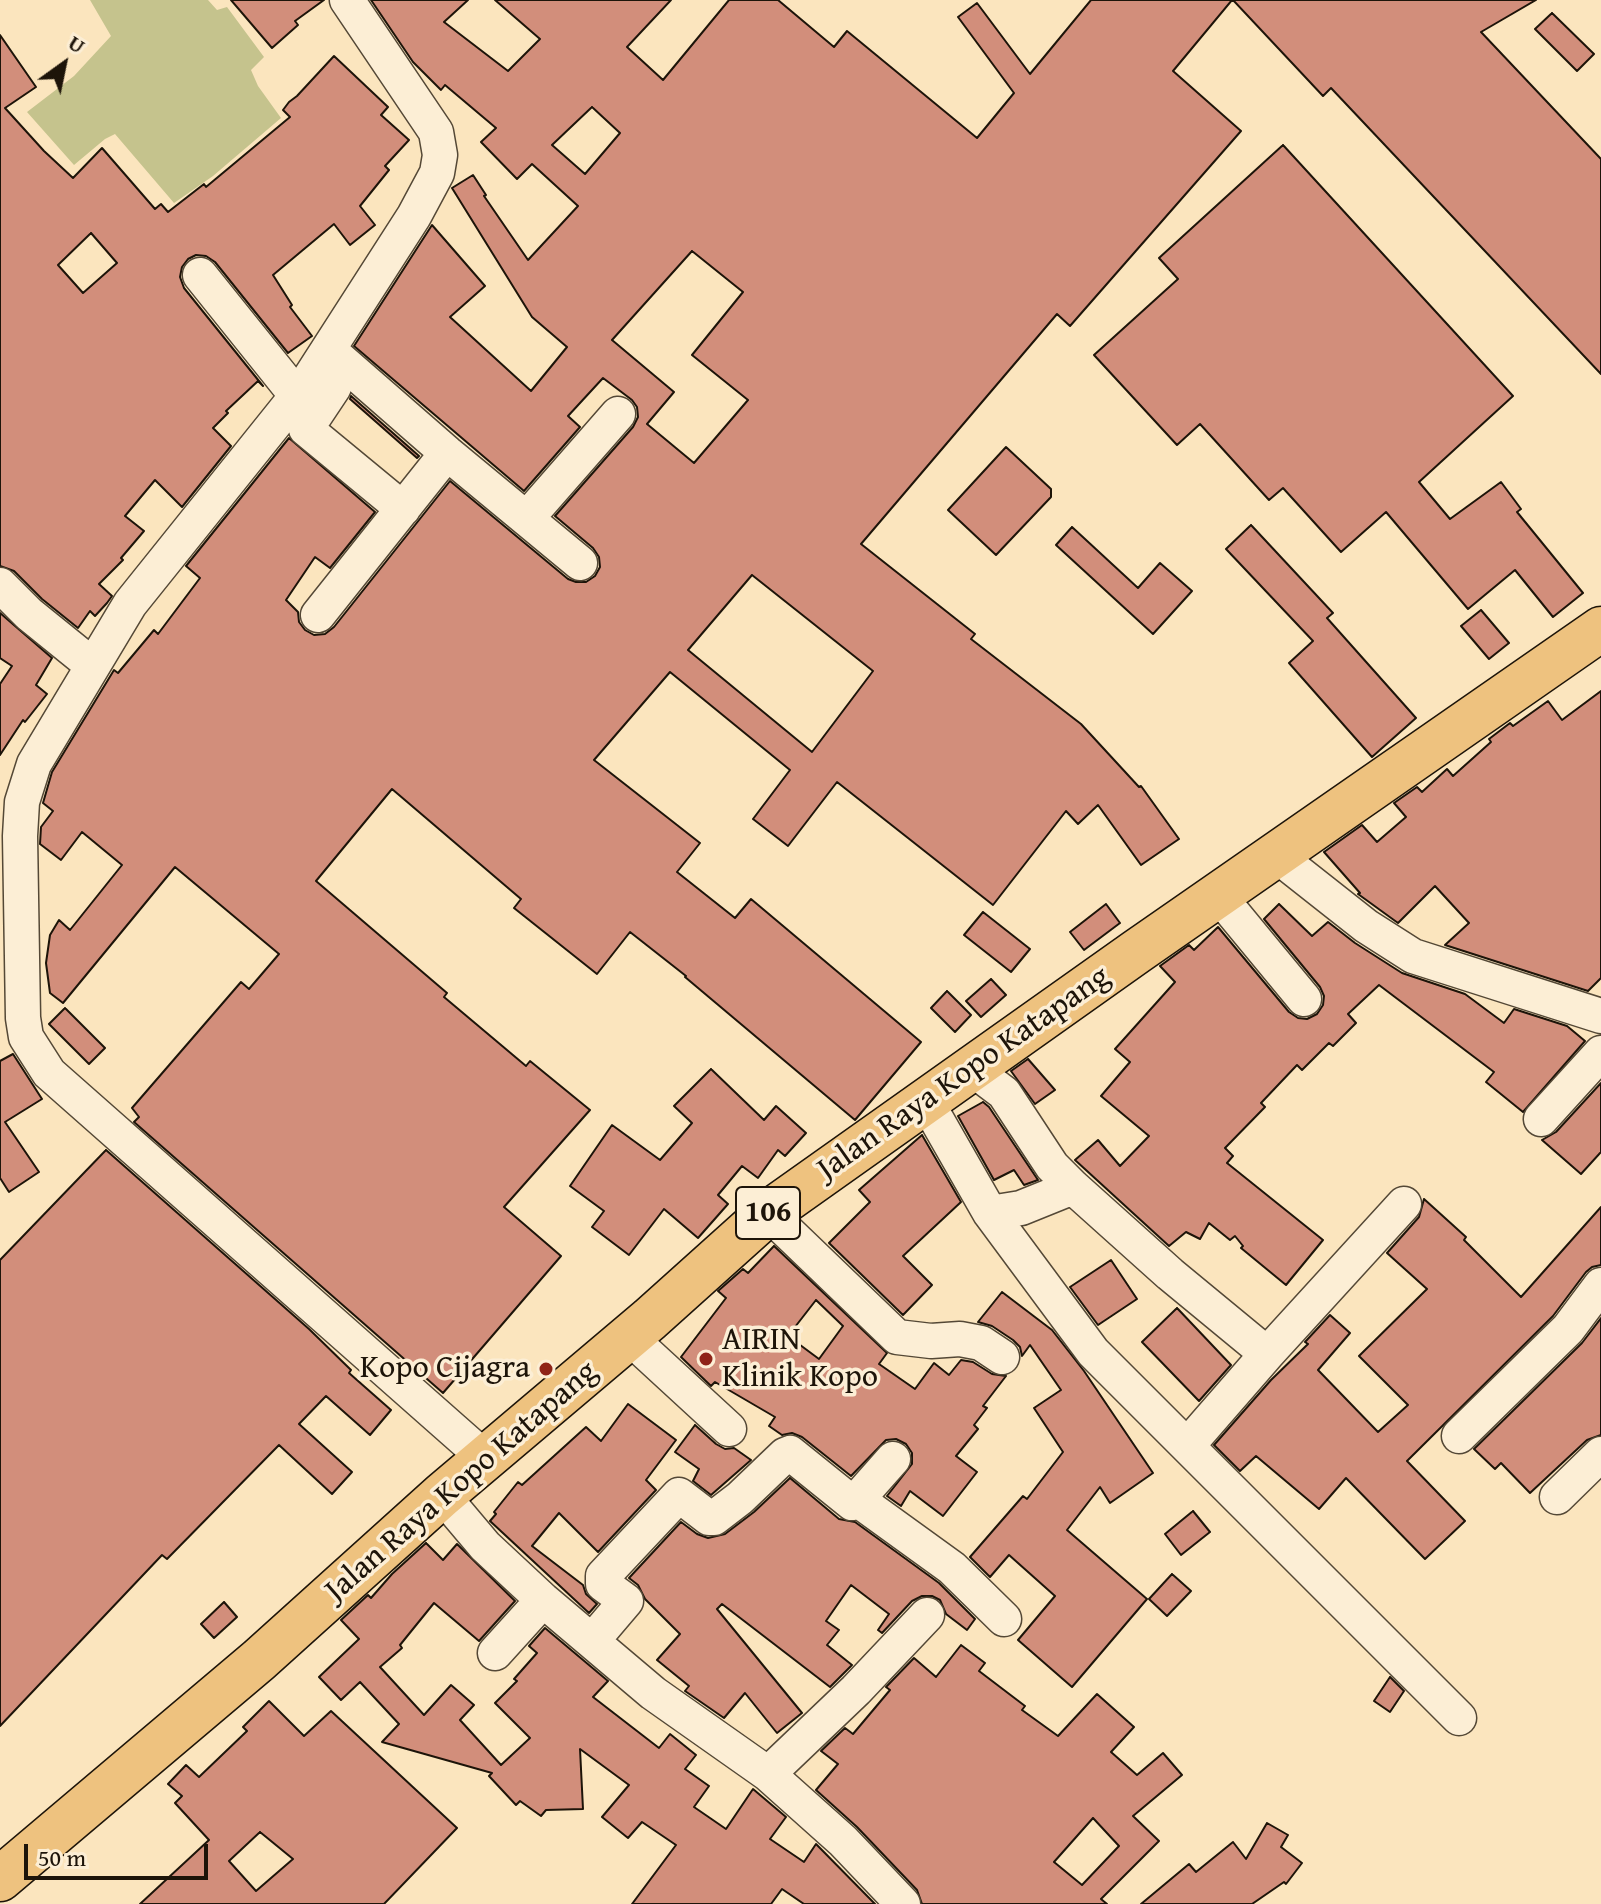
<!DOCTYPE html>
<html>
<head>
<meta charset="utf-8">
<style>
  body { margin:0 }
  #map { position:relative; width:1601px; height:1904px; overflow:hidden; background:#fbe5be; font-family:"Gentium Book Plus",serif }
  canvas { display:block }
  .north { position:absolute; left:24px; top:24px; width:80px; height:80px; -webkit-text-stroke:6px #fceed5; paint-order:stroke; rotate:33deg; font-size:22px; font-weight:700; line-height:32px; text-align:center; color:#1d1409 }
  .north::after { content:''; display:block; margin:auto; width:28px; height:36px; background:#1d1409; clip-path:polygon(50% 0,100% 100%,50% 72%,0 100%) }
  .scale { position:absolute; left:24px; top:1844px; width:184px; height:36px; box-sizing:border-box; border:4px solid #1d1409; border-top:0; padding-left:10px; font-size:24px; line-height:28px; white-space:nowrap; color:#1d1409; -webkit-text-stroke:6px #fceed5; paint-order:stroke }
</style>
</head>
<body>
<div id="map">
<canvas width="1601" height="1904"></canvas>
<div class="north">U</div>
<div class="scale">50 m</div>
</div>
<script>
const ctx = document.querySelector('canvas').getContext('2d');
ctx.lineJoin = 'round';
function paint(path, color) { ctx.fillStyle = color; ctx.fill(path, 'evenodd'); }
const toPath = rows => new Path2D(rows.map(r => 'M' + r).join(''));
function strokePath(path, color, width, dash) { ctx.strokeStyle = color; ctx.lineWidth = width; ctx.lineCap = dash ? 'butt' : 'round'; ctx.setLineDash(dash || []); ctx.stroke(path); }
function write(font, color, halo, rows, align = 'center') {
  ctx.font = font + ' "Gentium Book Plus",serif'; ctx.lineWidth = 7; ctx.setLineDash([]); ctx.textBaseline = 'middle'; ctx.strokeStyle = halo; ctx.fillStyle = color; for (const [text, x, y, turn = 0] of rows) {
    ctx.save(); ctx.translate(x, y); ctx.rotate((+turn || 0) * Math.PI / 180); ctx.textAlign = isNaN(turn) ? turn : align; if (halo) ctx.strokeText(text, 0, 0); ctx.fillText(text, 0, 0); ctx.restore();
  }
}
paint(toPath([
  [90,0,208,0,217,10,227,7,264,57,251,70,258,86,281,118,213,176,174,203,115,134,105,139,74,165,27,112,74,76,111,36]
]), '#c5c38d');
const building = toPath([
  [231,0,324,0,295,21,298,25,272,48,231,0],
  [371,0,468,0,444,22,508,71,540,39,495,0,671,0,627,47,663,80,729,0,778,0,834,47,847,31,977,138,1014,93,958,17,977,3,1030,74,1091,0,1232,0,1173,71,1241,131,1070,326,1057,314,861,544,975,634,971,639,1081,724,1139,787,1141,786,1179,839,1141,865,1098,805,1078,824,1066,811,993,905,837,782,788,846,753,819,790,770,670,672,594,760,700,843,677,872,735,918,751,899,921,1042,855,1120,685,977,686,976,630,932,597,974,514,908,521,899,392,789,316,881,447,993,444,997,526,1066,530,1061,590,1110,504,1207,561,1256,443,1393,134,1122,139,1117,132,1108,241,982,249,989,279,954,175,867,63,1003,50,993,46,963,50,935,59,920,70,930,122,865,82,832,61,860,40,844,41,827,53,811,43,803,52,772,114,670,118,673,154,630,158,634,200,578,186,566,289,438,375,512,330,568,315,557,286,600,298,612,299,622,305,630,314,635,325,634,334,627,450,481,568,579,576,582,586,582,595,576,600,567,599,557,593,548,555,516,633,427,638,417,637,407,632,400,603,378,568,416,580,427,524,491,354,346,432,225,485,286,450,317,531,391,567,347,532,317,452,188,473,175,486,195,484,196,528,260,578,206,532,164,517,179,481,142,496,128,445,85,441,90,413,62,371,0],
  [592,107,620,133,585,174,552,145,592,107],
  [692,251,743,292,692,355,748,400,694,463,647,424,674,392,612,340,692,251],
  [752,575,873,671,812,752,688,650,752,575],
  [1233,0,1536,0,1481,32,1601,159,1601,374,1331,88,1323,96,1233,0],
  [1552,13,1594,54,1577,71,1535,29,1552,13],
  [0,35,36,87,5,108,44,151,73,178,102,148,155,209,161,204,168,212,204,184,206,187,290,117,283,110,289,102,297,96,334,56,388,107,381,115,409,140,385,166,389,170,360,206,375,225,350,245,334,224,273,275,292,305,290,307,312,336,288,353,215,262,206,256,196,255,188,259,182,267,180,277,184,288,263,386,258,381,226,411,228,413,213,428,231,446,182,507,155,480,125,516,144,531,121,558,123,560,99,584,112,596,107,603,95,616,90,611,78,628,42,599,14,571,0,566,0,35],
  [91,233,117,263,83,293,58,265,91,233],
  [1283,145,1513,396,1419,482,1450,519,1501,482,1521,509,1517,512,1583,593,1553,617,1515,570,1468,609,1386,512,1341,552,1283,488,1269,500,1200,424,1177,445,1094,355,1178,279,1159,258,1283,145],
  [351,396,419,456,417,458,350,399,351,396],
  [1006,447,1051,489,1051,497,996,555,948,510,1006,447],
  [1251,525,1333,613,1327,618,1416,718,1372,757,1289,663,1313,641,1226,549,1251,525],
  [1072,527,1138,588,1160,563,1192,591,1153,634,1056,545,1072,527],
  [1481,610,1509,643,1489,659,1461,626,1481,610],
  [0,613,52,658,36,685,47,694,25,722,23,720,0,755,0,684,12,666,0,658,0,613],
  [1601,691,1601,978,1588,991,1445,945,1469,923,1435,886,1398,923,1358,894,1360,893,1324,852,1362,825,1377,842,1406,817,1394,803,1417,787,1422,792,1447,769,1453,776,1491,742,1489,739,1510,723,1513,726,1548,701,1562,720,1601,691],
  [1106,904,1120,923,1084,950,1070,932,1106,904],
  [1279,904,1312,936,1328,922,1355,943,1402,973,1465,994,1504,1023,1514,1009,1567,1026,1585,1041,1523,1112,1486,1082,1494,1072,1379,985,1348,1014,1356,1023,1333,1046,1329,1043,1302,1070,1297,1065,1261,1103,1265,1107,1225,1148,1233,1156,1227,1163,1323,1240,1286,1285,1241,1248,1243,1246,1235,1236,1230,1240,1209,1223,1200,1239,1186,1232,1169,1246,1075,1160,1098,1140,1120,1166,1149,1136,1101,1096,1130,1062,1115,1049,1175,982,1160,966,1189,945,1194,950,1218,927,1289,1012,1298,1018,1307,1019,1317,1014,1323,1005,1324,996,1320,987,1264,919,1279,904],
  [983,912,1030,949,1011,972,964,935,983,912],
  [991,979,1006,995,981,1017,966,1001,991,979],
  [947,991,971,1015,955,1032,931,1008,947,991],
  [65,1008,105,1048,89,1064,49,1024,65,1008],
  [13,1054,42,1099,5,1122,39,1172,9,1192,0,1178,0,1061,13,1054],
  [1028,1059,1055,1090,1035,1104,1011,1071,1028,1059],
  [711,1069,764,1120,776,1106,806,1133,785,1156,778,1150,758,1178,742,1166,718,1195,728,1204,698,1238,664,1209,629,1255,592,1227,604,1211,570,1186,612,1125,660,1160,692,1123,674,1106,711,1069],
  [1601,1083,1601,1152,1581,1174,1542,1140,1556,1132,1601,1083],
  [983,1102,989,1107,1038,1180,1024,1185,1014,1170,994,1180,958,1116,983,1102],
  [922,1135,961,1202,903,1256,932,1285,903,1315,829,1243,870,1202,859,1190,922,1135],
  [106,1150,309,1329,351,1370,349,1373,391,1410,370,1435,326,1396,299,1424,352,1472,332,1494,279,1445,167,1559,162,1555,0,1726,0,1260,106,1150],
  [1424,1199,1466,1237,1464,1240,1521,1297,1601,1207,1601,1265,1592,1267,1586,1272,1553,1316,1407,1461,1465,1521,1425,1559,1346,1478,1319,1509,1256,1456,1240,1471,1214,1445,1271,1380,1308,1344,1305,1342,1330,1315,1350,1333,1318,1370,1378,1432,1408,1405,1359,1356,1427,1289,1387,1253,1419,1217,1424,1199],
  [774,1246,887,1353,879,1364,915,1389,934,1363,949,1375,961,1360,973,1362,992,1374,1006,1376,983,1406,987,1408,974,1425,978,1429,956,1456,977,1472,943,1516,910,1491,901,1506,887,1496,912,1464,912,1453,906,1444,896,1439,886,1440,851,1476,802,1437,792,1433,782,1435,769,1426,775,1417,715,1382,711,1386,681,1357,726,1298,718,1291,743,1269,748,1273,774,1246],
  [816,1300,843,1326,819,1359,788,1336,816,1300],
  [1111,1260,1137,1299,1098,1325,1070,1287,1111,1260],
  [1002,1292,1052,1330,1084,1371,1153,1473,1110,1503,1100,1487,1067,1530,1147,1599,1072,1687,1018,1640,1055,1596,1009,1555,990,1577,970,1557,1023,1496,1027,1499,1063,1452,1034,1408,1061,1390,1030,1345,1022,1356,1020,1347,1013,1340,992,1326,978,1322,1002,1292],
  [1177,1308,1231,1365,1199,1401,1142,1342,1177,1308],
  [1601,1318,1601,1435,1587,1440,1530,1493,1501,1463,1495,1469,1474,1449,1582,1343,1601,1318],
  [628,1404,676,1440,646,1480,656,1490,598,1552,559,1513,532,1546,583,1585,586,1594,597,1604,589,1613,490,1521,496,1514,494,1512,518,1482,522,1485,586,1427,601,1441,628,1404],
  [695,1425,716,1444,725,1449,734,1448,751,1460,711,1495,693,1481,699,1469,675,1452,695,1425],
  [790,1478,839,1519,855,1522,939,1583,975,1619,967,1630,946,1614,940,1600,932,1596,922,1596,912,1601,882,1633,878,1630,889,1614,851,1585,826,1621,839,1630,827,1645,852,1665,830,1687,722,1604,717,1609,802,1713,777,1733,745,1693,724,1718,685,1691,689,1686,657,1660,680,1634,645,1599,638,1585,629,1578,681,1522,697,1534,708,1538,725,1534,754,1512,790,1478],
  [1193,1511,1210,1532,1181,1555,1165,1534,1193,1511],
  [426,1543,443,1560,457,1544,515,1601,479,1641,434,1603,400,1645,402,1648,380,1667,424,1715,451,1685,474,1705,460,1720,501,1765,530,1738,495,1703,517,1681,514,1679,537,1653,529,1646,545,1628,608,1681,593,1697,659,1748,670,1734,696,1755,685,1769,709,1786,694,1807,726,1829,753,1789,786,1817,770,1839,804,1862,816,1844,875,1904,804,1904,782,1889,771,1904,632,1904,676,1845,642,1822,628,1838,602,1817,629,1785,580,1749,583,1809,546,1810,541,1816,520,1801,516,1805,489,1776,492,1773,382,1742,399,1724,360,1682,341,1700,319,1677,359,1639,341,1620,368,1595,371,1598,392,1574,426,1543],
  [1172,1574,1191,1591,1167,1616,1149,1599,1172,1574],
  [224,1602,237,1617,214,1638,201,1624,224,1602],
  [961,1645,985,1663,979,1671,1025,1706,1022,1710,1058,1736,1097,1694,1134,1727,1111,1752,1137,1775,1163,1753,1182,1775,1133,1816,1159,1841,1101,1899,1107,1904,922,1904,917,1890,857,1827,816,1790,838,1764,821,1751,845,1728,853,1734,890,1690,886,1687,914,1658,936,1677,961,1645],
  [1093,1818,1119,1846,1082,1885,1054,1862,1093,1818],
  [1390,1677,1404,1691,1390,1712,1374,1701,1390,1677],
  [269,1701,304,1736,331,1711,457,1828,384,1904,140,1904,209,1840,175,1803,182,1796,168,1784,186,1765,199,1777,247,1731,243,1727,269,1701],
  [260,1832,293,1859,256,1891,229,1861,260,1832],
  [1267,1823,1288,1835,1281,1847,1302,1863,1286,1884,1284,1882,1252,1904,1141,1904,1189,1864,1196,1872,1233,1842,1246,1859,1267,1823]
]);
paint(building, '#d28e7b');
strokePath(building, '#1d1409', 2);
const minor = toPath([
  [347,0,436,132,440,155,437,173,414,216,304,387,130,604,34,764,22,802,20,836,23,1018,26,1037,49,1073,485,1458],
  [200,275,297,396],
  [329,350,447,453,580,563],
  [334,387,306,429,403,509],
  [527,518,618,414],
  [0,585,29,614,92,665],
  [318,615,447,453],
  [1276,855,1366,926,1413,956,1601,1016],
  [1219,896,1304,999],
  [971,1068,1004,1093,1052,1166,1073,1187,1170,1274,1267,1354],
  [926,1101,990,1213,1093,1352,1459,1718],
  [1541,1119,1601,1053],
  [768,1213,897,1337,931,1341,960,1339,981,1343,1002,1357],
  [990,1213,1021,1208,1073,1187],
  [629,1337,729,1429],
  [1459,1436,1568,1329,1601,1285],
  [1187,1446,1267,1354,1404,1204],
  [442,1495,485,1546,543,1600,653,1693,768,1774,843,1841,903,1904],
  [1557,1497,1601,1454],
  [858,1500,952,1568,1004,1619],
  [592,1641,626,1601,603,1584,603,1576,679,1495,709,1518,714,1518,740,1498,785,1455,790,1453,852,1503,855,1502,893,1459],
  [495,1653,543,1600],
  [768,1774,856,1690,927,1615]
]);
const major = toPath([
  [0,1879,259,1660,442,1495,650,1319,768,1213,1136,952,1601,629]
]);
strokePath(minor, '#544836', 37);
strokePath(major, '#1d1409', 47);
strokePath(minor, '#fceed5', 34);
strokePath(major, '#eec27f', 44);
for (const [x, y, r, color] of [
  [706,1359,8,"#8f2418"],
  [546,1369,8,"#8f2418"]
]) { const dot = new Path2D(); dot.arc(x, y, r, 0, 2 * Math.PI); ctx.fillStyle = color; ctx.fill(dot); strokePath(dot, '#fceed5', 3); }
for (const [x, y, w] of [
  [768,1213,64]
]) { const box = new Path2D(); box.roundRect(x - w / 2, y - 26, w, 52, 6); ctx.fillStyle = '#fceed5'; ctx.fill(box); strokePath(box, '#1d1409', 2); }
write('bold 30px', '#1d1409', null, [
  ["106",768,1213]
]);
write('32px', '#1d1409', '#fceed5', [
  ["Jalan Raya Kopo Katapang",964,1074,-35],
  ["Jalan Raya Kopo Katapang",462,1482,-41]
]);
write('32px', '#1d1409', '#fceed5', [
  ["AIRIN",722,1341],
  ["Klinik Kopo",722,1378],
  ["Kopo Cijagra",530,1369,"right"]
], 'left');
</script>
</body>
</html>
